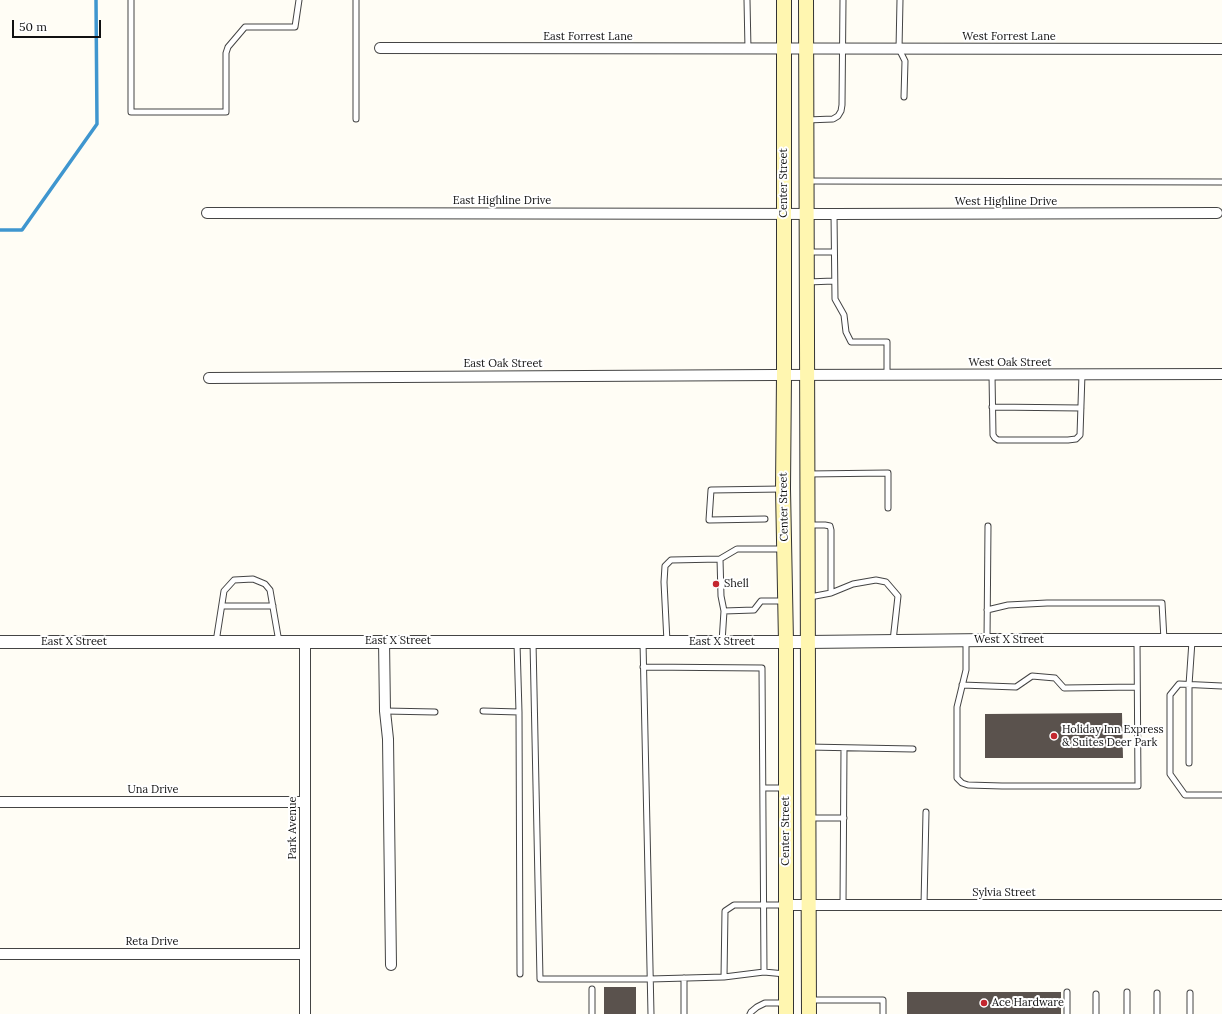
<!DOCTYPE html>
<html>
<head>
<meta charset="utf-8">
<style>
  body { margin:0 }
  #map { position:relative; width:1222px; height:1014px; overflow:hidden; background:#fffdf5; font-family:Lora,serif }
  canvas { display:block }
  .scale { position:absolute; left:12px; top:20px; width:89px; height:18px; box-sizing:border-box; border:2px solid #111; border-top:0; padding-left:5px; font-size:12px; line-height:14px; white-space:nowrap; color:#111; -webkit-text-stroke:3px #fff; paint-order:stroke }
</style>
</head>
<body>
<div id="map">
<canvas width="1222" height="1014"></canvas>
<div class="scale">50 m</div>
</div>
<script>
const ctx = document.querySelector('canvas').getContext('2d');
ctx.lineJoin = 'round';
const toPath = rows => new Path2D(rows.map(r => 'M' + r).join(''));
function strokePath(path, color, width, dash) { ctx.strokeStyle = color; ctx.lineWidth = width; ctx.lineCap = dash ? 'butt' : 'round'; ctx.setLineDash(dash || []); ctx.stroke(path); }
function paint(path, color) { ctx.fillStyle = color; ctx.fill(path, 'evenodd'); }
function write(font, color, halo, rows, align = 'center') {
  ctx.font = font + ' Lora,serif'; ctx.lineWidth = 4; ctx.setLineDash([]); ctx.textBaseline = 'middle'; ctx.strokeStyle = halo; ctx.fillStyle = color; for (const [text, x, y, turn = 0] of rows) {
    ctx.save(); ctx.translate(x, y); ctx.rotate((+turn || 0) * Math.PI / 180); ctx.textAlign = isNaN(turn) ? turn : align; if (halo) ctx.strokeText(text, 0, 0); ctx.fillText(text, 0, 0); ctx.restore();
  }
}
strokePath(toPath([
  [0,230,22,230,97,124,96,0]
]), '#3f96cf', 3.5);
paint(toPath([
  [1122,713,1123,758,985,758,985,714],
  [604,987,636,987,636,1014,604,1014],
  [907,992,1061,992,1061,1014,907,1014]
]), '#5a524d');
const service = toPath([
  [131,0,131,112,226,112,226,53,228,47,245,27,295,27,299,0],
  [356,0,356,119],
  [747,0,748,49],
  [900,0,899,49,905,61,904,97],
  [807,120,833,119,838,116,841,111,842,105,843,0],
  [808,181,1222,182],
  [834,214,835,299,844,315,846,332,851,342,887,342,887,375],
  [807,252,834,252],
  [807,282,834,281],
  [992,375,993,435,995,438,998,440,1068,440,1076,439,1080,435,1082,374],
  [992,407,1081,408],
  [808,474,888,473,888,508],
  [765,519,709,520,711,490,782,489],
  [809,525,825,525,830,526,831,530,831,593,810,597],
  [720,559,721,596,724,611],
  [831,593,853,584,876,580,886,582,898,596,893,641],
  [222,606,273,606],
  [987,610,1008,605,1047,603,1162,603,1164,640],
  [966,640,966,670,957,707,957,778,962,783,968,785,1002,786,1138,786,1137,641],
  [987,640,988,526],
  [216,642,224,591,234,580,253,579,265,584,270,590,279,642],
  [533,642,540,979,650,979,724,977,764,972,762,668,643,667],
  [643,642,651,1014],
  [667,642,664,582,665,566,671,560,720,559,737,549,783,549],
  [722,642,724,611,754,610,761,601,784,601],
  [517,643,519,712,520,974],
  [962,685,1016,687,1032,676,1055,678,1064,688,1137,687],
  [1222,686,1179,684,1170,695,1170,774,1185,795,1222,795],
  [385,711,435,712],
  [483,711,519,712],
  [808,747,913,749],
  [1189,763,1189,685,1192,641],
  [763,788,786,788],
  [809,818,844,818],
  [843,905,844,748],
  [924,905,926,812],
  [764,972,785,974],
  [724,977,725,911,734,905,785,905],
  [592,989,592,1014],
  [1067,992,1067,1014],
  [1157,993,1157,1014],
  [1096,994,1096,1014],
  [810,1000,883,1000,883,1014],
  [684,1014,684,978],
  [750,1014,751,1012,757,1007,765,1003,785,1003],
  [1127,1014,1127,992],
  [1190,1014,1190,993]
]);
const minor = toPath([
  [380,48,1222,49],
  [207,213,834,214,1217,213],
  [209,378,773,375,1222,374],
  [305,641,305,1014],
  [384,641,385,711,388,739,391,965],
  [0,802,305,802],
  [786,905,1222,905],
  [0,954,305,954]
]);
const tertiary = toPath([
  [0,642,808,642,987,640,1222,640]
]);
const secondary = toPath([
  [784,0,784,375,783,489,786,642,786,1014],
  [806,0,809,1014]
]);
strokePath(service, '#444', 7);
strokePath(minor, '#444', 12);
strokePath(tertiary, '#444', 14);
strokePath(secondary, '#333', 16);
strokePath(service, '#fff', 5);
strokePath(minor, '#fff', 10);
strokePath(tertiary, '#fff', 12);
strokePath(secondary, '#fff6b0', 14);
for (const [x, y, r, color] of [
  [716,584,4,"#c4262e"],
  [1054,736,4,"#c4262e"],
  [984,1003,4,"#c4262e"]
]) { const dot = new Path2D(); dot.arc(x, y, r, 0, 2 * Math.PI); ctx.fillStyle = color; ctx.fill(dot); strokePath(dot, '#fff', 1.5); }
write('11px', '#111', '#fff', [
  ["East Forrest Lane",588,37],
  ["West Forrest Lane",1009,37],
  ["Center Street",784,183,-90],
  ["East Highline Drive",502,201],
  ["West Highline Drive",1006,202],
  ["West Oak Street",1010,363],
  ["East Oak Street",503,364],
  ["Center Street",784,507,-91],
  ["West X Street",1009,640],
  ["East X Street",398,641],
  ["East X Street",74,642],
  ["East X Street",722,642],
  ["Una Drive",153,790],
  ["Park Avenue",293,828,-90],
  ["Center Street",786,831,-90],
  ["Sylvia Street",1004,893],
  ["Reta Drive",152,942]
]);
write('11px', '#111', '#fff', [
  ["Shell",724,584],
  ["Holiday Inn Express",1062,730],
  ["& Suites Deer Park",1062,743],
  ["Ace Hardware",992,1003]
], 'left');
</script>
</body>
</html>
